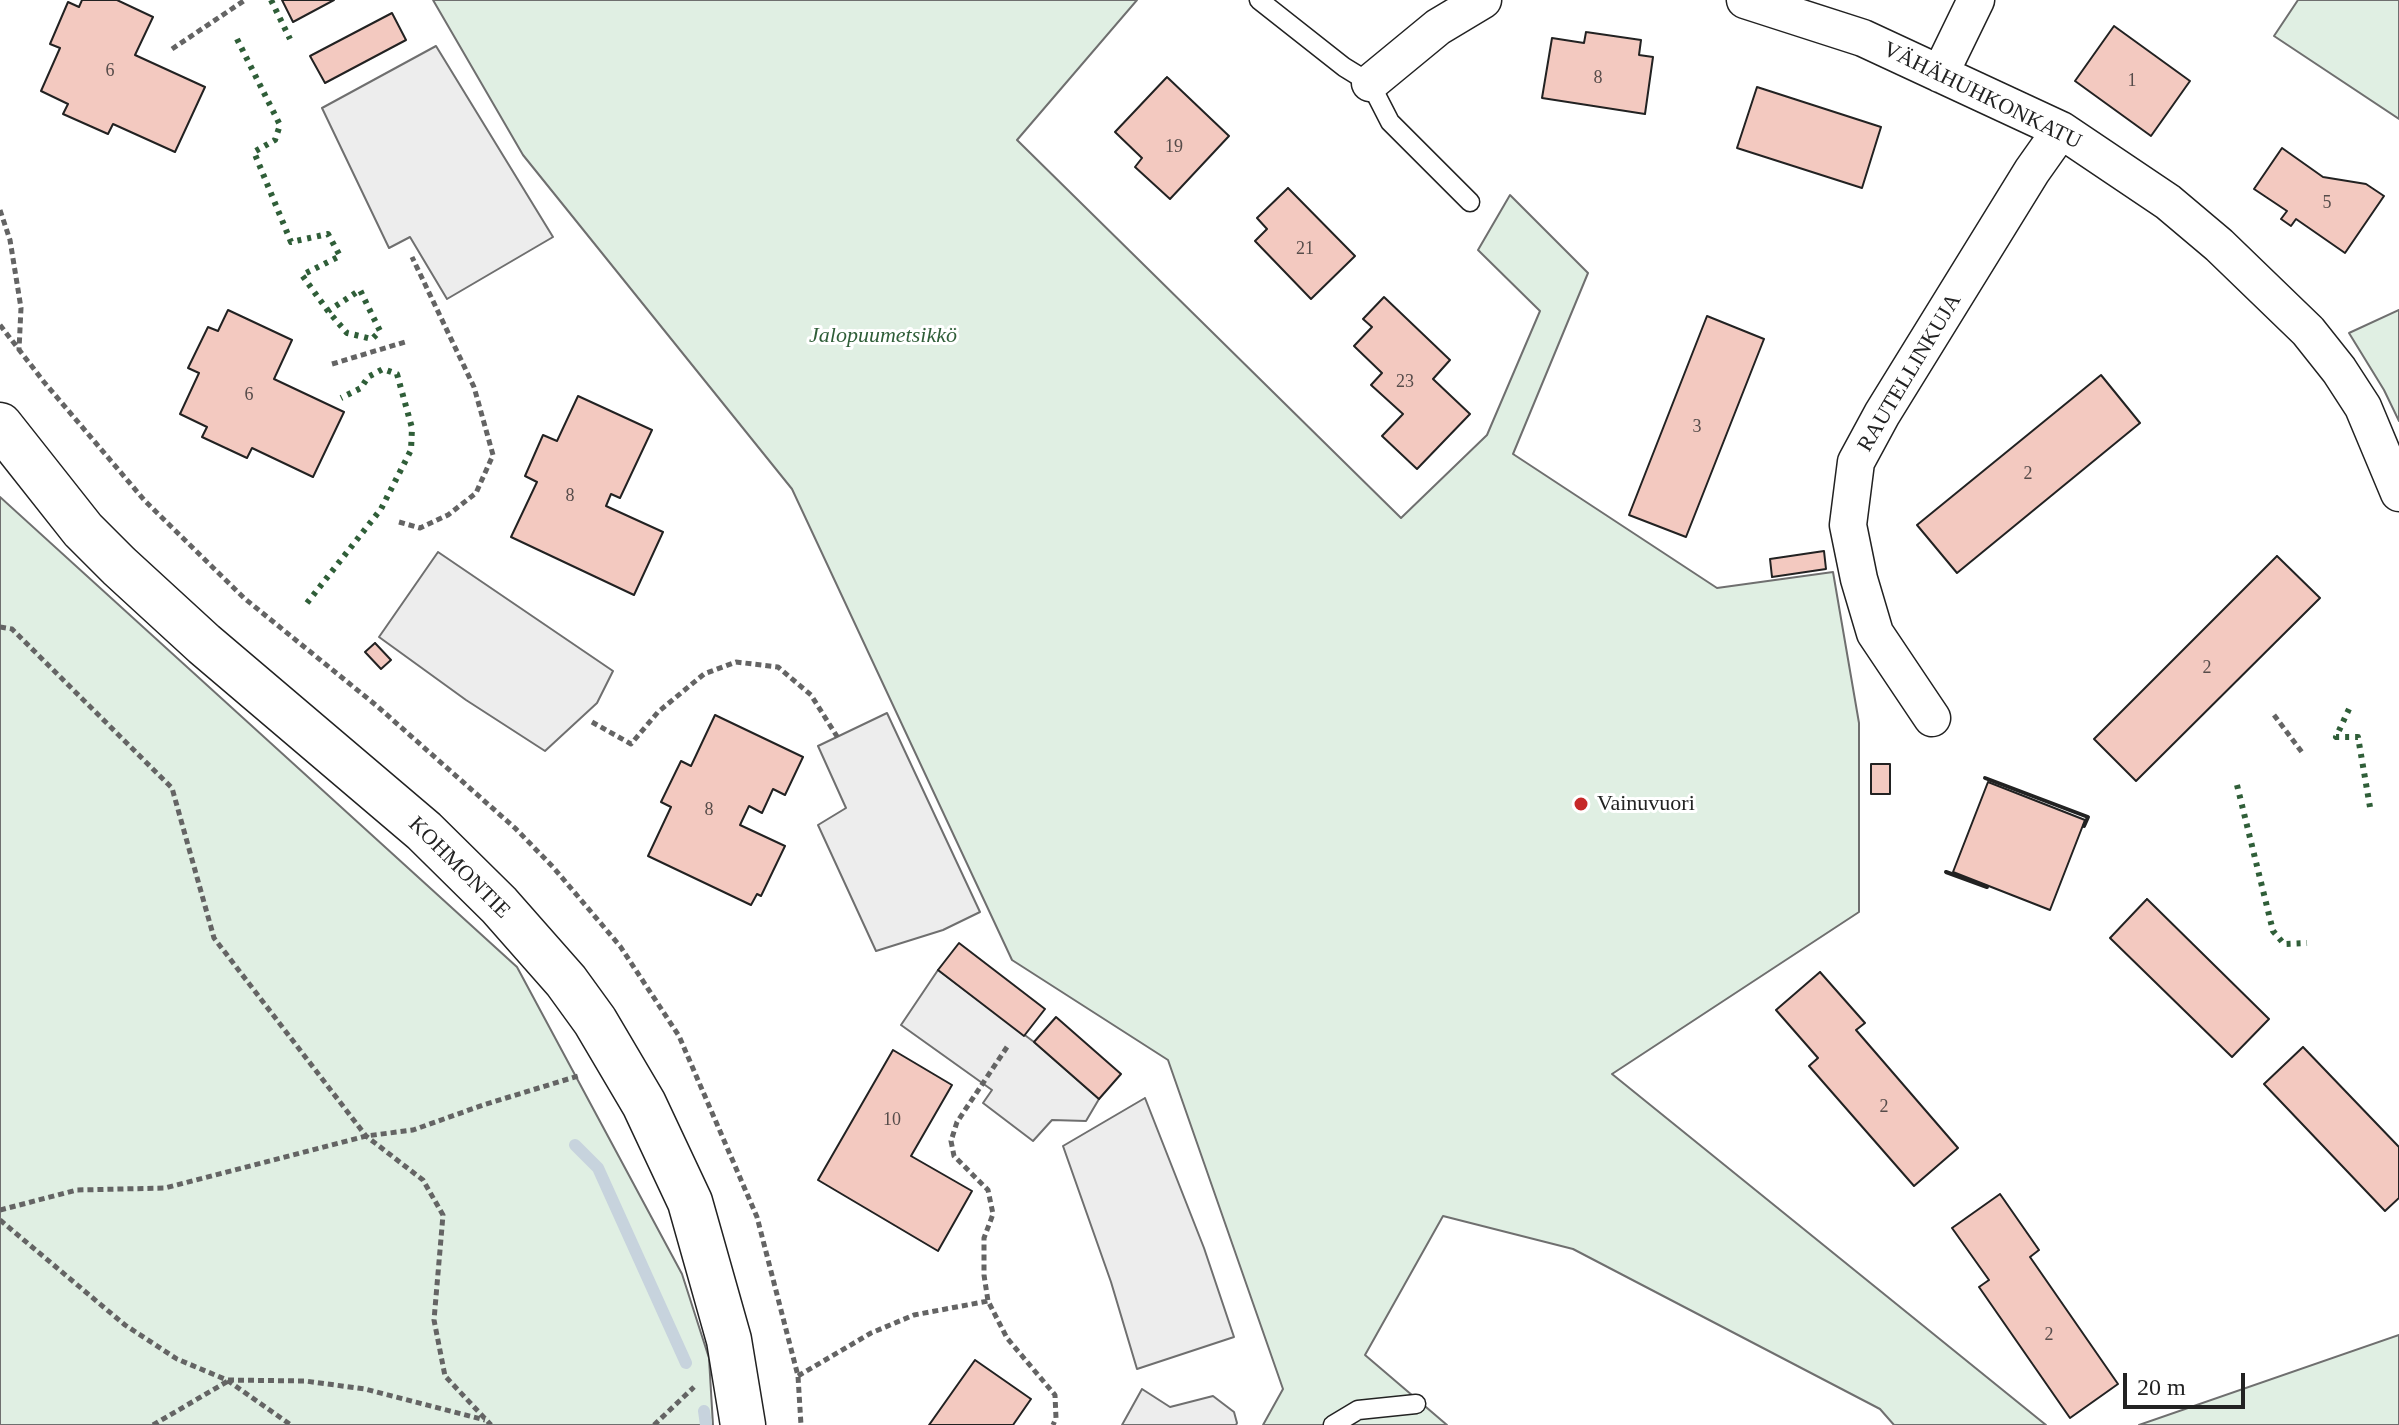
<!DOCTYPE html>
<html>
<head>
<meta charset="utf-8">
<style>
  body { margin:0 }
  #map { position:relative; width:2399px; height:1425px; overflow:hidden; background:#fff; font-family:Georgia,serif }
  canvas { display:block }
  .scale { position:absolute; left:2123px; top:1373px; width:122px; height:36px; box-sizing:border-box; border:4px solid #222; border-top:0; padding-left:10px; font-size:24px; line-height:28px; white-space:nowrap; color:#222; -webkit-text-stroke:6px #fff; paint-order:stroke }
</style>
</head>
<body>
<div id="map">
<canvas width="2399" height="1425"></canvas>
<div class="scale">20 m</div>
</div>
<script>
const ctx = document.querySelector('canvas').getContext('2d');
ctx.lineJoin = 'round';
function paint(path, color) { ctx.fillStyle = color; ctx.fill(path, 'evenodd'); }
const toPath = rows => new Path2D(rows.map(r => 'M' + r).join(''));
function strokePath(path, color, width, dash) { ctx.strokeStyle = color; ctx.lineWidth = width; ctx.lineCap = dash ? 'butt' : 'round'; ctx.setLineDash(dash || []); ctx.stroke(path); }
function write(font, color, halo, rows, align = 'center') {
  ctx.font = font + ' Georgia,serif'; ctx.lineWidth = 6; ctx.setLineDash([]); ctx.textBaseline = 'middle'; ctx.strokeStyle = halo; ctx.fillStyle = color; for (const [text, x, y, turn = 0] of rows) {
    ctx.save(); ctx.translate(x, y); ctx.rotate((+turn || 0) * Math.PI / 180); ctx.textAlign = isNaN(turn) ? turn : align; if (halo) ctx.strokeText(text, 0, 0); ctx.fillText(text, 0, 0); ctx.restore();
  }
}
const green = toPath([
  [433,0,1137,0,1017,140,1401,518,1487,435,1540,311,1478,250,1510,195,1588,273,1513,454,1717,588,1833,572,1859,723,1859,912,1612,1074,2046,1425,1894,1425,1880,1409,1573,1249,1443,1216,1365,1355,1447,1425,1263,1425,1283,1389,1168,1060,1012,960,792,489,523,155,433,0],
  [2298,0,2399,0,2399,119,2274,36,2298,0],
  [2399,310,2399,421,2384,390,2349,333,2399,310],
  [0,497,517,967,682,1274,709,1358,713,1425,0,1425,0,497],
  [2399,1335,2399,1425,2139,1425,2399,1335]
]);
paint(green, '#e0efe3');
strokePath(green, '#6f6f6f', 2);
const parking = toPath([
  [436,46,553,237,447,299,410,237,389,248,322,108,436,46],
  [438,552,613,671,597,703,545,751,466,700,379,637,438,552],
  [887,713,980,912,943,930,876,951,818,825,846,808,818,746,887,713],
  [938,970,1034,1042,1099,1099,1086,1121,1052,1120,1033,1141,983,1103,992,1090,901,1025,938,970],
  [1145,1098,1204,1248,1234,1337,1137,1369,1111,1282,1063,1146,1145,1098],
  [1142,1389,1170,1407,1213,1396,1234,1412,1237,1423,1236,1425,1122,1425,1142,1389]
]);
paint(parking, '#ededed');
strokePath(parking, '#6f6f6f', 2);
strokePath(toPath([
  [575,1145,598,1168,686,1363],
  [704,1411,706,1425]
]), '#c7d3dd', 12);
const building = toPath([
  [82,0,117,0,153,17,135,55,205,87,175,152,113,124,108,134,63,114,68,104,41,91,60,48,50,44,68,2,79,7,82,0],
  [282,0,334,0,293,22,282,0],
  [392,13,406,40,325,83,310,56,392,13],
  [2114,26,2190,81,2151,136,2075,81,2114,26],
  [1586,32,1641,40,1639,55,1653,57,1645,114,1542,98,1552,38,1584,43,1586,32],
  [1167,77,1229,136,1170,199,1135,167,1142,158,1115,132,1167,77],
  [1757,87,1881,127,1862,188,1737,148,1757,87],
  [2282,148,2323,177,2366,184,2384,196,2345,253,2296,219,2291,226,2281,219,2287,211,2254,189,2282,148],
  [1288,188,1355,256,1311,299,1255,241,1267,229,1257,218,1288,188],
  [1384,297,1450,360,1433,379,1470,414,1417,469,1382,436,1403,414,1371,385,1382,373,1354,346,1372,327,1363,319,1384,297],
  [228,310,292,340,274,379,344,412,313,477,252,448,247,458,202,437,207,427,180,414,199,373,188,368,208,327,218,331,228,310],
  [1707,316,1764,339,1686,537,1629,515,1707,316],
  [2101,375,2140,423,1957,573,1917,525,2101,375],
  [578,396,652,430,620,498,611,494,606,506,663,532,634,595,511,537,537,482,525,476,543,435,557,441,578,396],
  [1824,551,1826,569,1772,577,1770,559,1824,551],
  [2277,556,2320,598,2136,781,2094,739,2277,556],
  [375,643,391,660,381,669,365,652,375,643],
  [715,715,803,757,785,795,773,789,762,813,749,806,740,825,785,846,761,896,757,894,751,905,648,856,671,807,661,802,681,761,691,766,715,715],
  [1871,764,1890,764,1890,794,1871,794,1871,764],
  [1988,782,2085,820,2050,910,1953,872,1988,782],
  [2147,899,2269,1019,2232,1057,2110,938,2147,899],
  [959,943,1045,1009,1024,1036,938,970,959,943],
  [1820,972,1865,1023,1856,1030,1958,1148,1914,1186,1809,1066,1818,1058,1776,1010,1820,972],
  [1056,1017,1121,1074,1099,1099,1034,1042,1056,1017],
  [2303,1047,2399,1147,2399,1198,2385,1211,2264,1084,2303,1047],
  [893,1050,952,1085,911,1156,972,1191,938,1251,818,1180,893,1050],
  [2000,1194,2039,1250,2030,1257,2118,1384,2070,1418,1979,1287,1989,1280,1952,1228,2000,1194],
  [975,1360,1031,1399,1013,1425,929,1425,975,1360]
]);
paint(building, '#f3c9c0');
strokePath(building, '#222', 2);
const lane = toPath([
  [1259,0,1344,67,1370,83,1390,122,1470,202],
  [1333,1425,1358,1410,1416,1404]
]);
const street = toPath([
  [1745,0,1863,38,2061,130,2168,202,2219,245,2308,331,2339,370,2363,407,2399,493],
  [1940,74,1976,0],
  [1370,83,1438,27,1483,0],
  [1932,718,1875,633,1859,579,1848,525,1856,462,1882,414,2032,171,2061,130]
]);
const secondary = toPath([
  [0,425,83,530,119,566,204,644,424,831,499,905,566,981,595,1021,644,1104,690,1202,729,1340,743,1425]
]);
strokePath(lane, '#222', 21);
strokePath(street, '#222', 39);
strokePath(secondary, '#222', 47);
strokePath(toPath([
  [172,49,245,0],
  [0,210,10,240,21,308,19,350],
  [0,325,44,382,145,501,244,598,377,706,515,828,553,867,620,946,679,1036,757,1217,798,1376,801,1425],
  [332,364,405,342],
  [399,522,420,528,448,515,476,493,493,455,474,387,412,257],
  [0,627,12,629,172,788,214,938,366,1136,423,1180,443,1215,434,1320,445,1376,491,1425],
  [2274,715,2304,755],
  [592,722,631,744,658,712,704,674,736,662,778,667,811,695,838,738],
  [1007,1047,957,1122,951,1141,954,1156,988,1190,993,1214,984,1238,984,1275,988,1301,1007,1338,1055,1395,1056,1418,1053,1425],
  [0,1210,77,1190,165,1188,366,1136,413,1130,483,1105,578,1076],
  [0,1220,125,1325,177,1359,227,1380,291,1425],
  [798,1376,871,1333,914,1315,988,1301],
  [228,1380,305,1381,365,1389,485,1420],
  [153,1425,228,1381],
  [654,1425,694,1387]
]), '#646464', 5, [6, 4]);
strokePath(lane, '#fff', 18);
strokePath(street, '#fff', 36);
strokePath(secondary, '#fff', 44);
strokePath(toPath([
  [271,0,290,39],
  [237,39,280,125,275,140,254,152,291,242,328,234,340,256,302,275,328,311,347,333,372,339,380,331,360,290,328,311],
  [307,603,381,509,411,450,412,428,397,374,383,369,368,377,361,388,341,398],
  [2349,709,2336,737,2358,737,2371,813],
  [2237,785,2273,931,2284,944,2307,943]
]), '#2f5e38', 6, [4, 6]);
strokePath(toPath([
  [1985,778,2088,817,2084,826],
  [1946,872,1987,887]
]), '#222', 4);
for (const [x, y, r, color] of [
  [1581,804,8,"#c62828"]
]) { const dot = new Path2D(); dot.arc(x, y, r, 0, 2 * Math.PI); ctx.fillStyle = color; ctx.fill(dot); strokePath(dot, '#fff', 3); }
write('18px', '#564c4a', null, [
  ["6",110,71],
  ["8",1598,78],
  ["1",2132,81],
  ["19",1174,147],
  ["5",2327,203],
  ["21",1305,249],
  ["23",1405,382],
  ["6",249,395],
  ["3",1697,427],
  ["2",2028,474],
  ["8",570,496],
  ["2",2207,668],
  ["8",709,810],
  ["2",1884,1107],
  ["10",892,1120],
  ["2",2049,1335]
]);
write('22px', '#222', '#fff', [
  ["VÄHÄHUHKONKATU",1982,96,26],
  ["RAUTELLINKUJA",1910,373,-59],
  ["KOHMONTIE",459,868,45]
]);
write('italic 22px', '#2f5e38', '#fff', [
  ["Jalopuumetsikkö",883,336]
]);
write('22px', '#222', '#fff', [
  ["Vainuvuori",1597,804]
], 'left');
</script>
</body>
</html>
